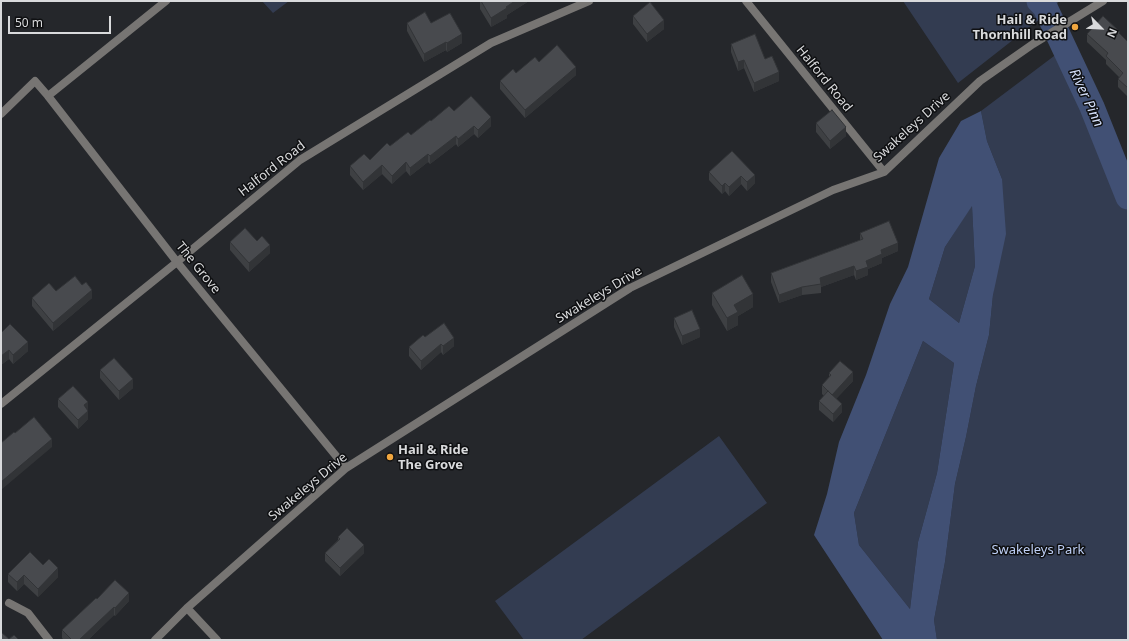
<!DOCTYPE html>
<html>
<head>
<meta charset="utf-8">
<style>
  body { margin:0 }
  #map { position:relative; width:1129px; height:641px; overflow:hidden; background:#25272b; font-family:"Noto Sans",sans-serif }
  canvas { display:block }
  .frame { position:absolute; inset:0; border:2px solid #d9dadc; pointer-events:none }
  .north { position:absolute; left:1081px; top:8px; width:40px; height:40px; -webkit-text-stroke:3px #0f1012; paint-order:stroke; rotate:114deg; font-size:11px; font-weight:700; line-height:16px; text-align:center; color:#d9dadc }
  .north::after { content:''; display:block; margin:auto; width:14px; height:18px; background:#d9dadc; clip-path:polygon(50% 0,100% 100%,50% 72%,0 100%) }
  .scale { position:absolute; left:8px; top:16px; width:103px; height:18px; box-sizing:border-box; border:2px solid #d9dadc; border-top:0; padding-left:5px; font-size:12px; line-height:14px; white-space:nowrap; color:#d9dadc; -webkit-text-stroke:3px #0f1012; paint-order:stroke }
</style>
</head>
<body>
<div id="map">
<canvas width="1129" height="641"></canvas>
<div class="frame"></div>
<div class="north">N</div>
<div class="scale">50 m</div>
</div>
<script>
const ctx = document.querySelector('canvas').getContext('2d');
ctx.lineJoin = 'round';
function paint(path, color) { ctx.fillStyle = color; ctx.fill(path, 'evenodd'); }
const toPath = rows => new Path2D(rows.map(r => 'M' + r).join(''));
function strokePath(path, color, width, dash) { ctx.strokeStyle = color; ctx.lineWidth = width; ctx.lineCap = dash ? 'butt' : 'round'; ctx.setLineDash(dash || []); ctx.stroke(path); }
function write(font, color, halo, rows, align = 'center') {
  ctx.font = font + ' "Noto Sans",sans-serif'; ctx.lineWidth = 3; ctx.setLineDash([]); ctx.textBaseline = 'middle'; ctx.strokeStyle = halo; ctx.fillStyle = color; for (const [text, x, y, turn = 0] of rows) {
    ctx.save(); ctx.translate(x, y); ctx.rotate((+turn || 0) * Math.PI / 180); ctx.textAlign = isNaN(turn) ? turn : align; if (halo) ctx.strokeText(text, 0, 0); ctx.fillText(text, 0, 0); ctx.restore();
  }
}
paint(toPath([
  [262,1,289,1,273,13],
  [903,1,1059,1,1055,7,958,83],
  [1070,44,1128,185,1128,640,937,640,934,620,945,562,955,484,966,437,976,386,989,335,993,295,1002,179,987,141,981,111],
  [972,205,975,266,959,323,929,299,945,247],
  [923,341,954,363,937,473,918,542,910,609,859,545,854,513],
  [719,436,767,503,581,640,524,640,495,601]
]), '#333c51');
paint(toPath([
  [981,111,987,141,1002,179,1006,234,993,295,989,335,976,386,966,437,955,484,945,562,934,620,937,640,883,640,814,535,827,494,839,442,866,375,890,304,908,267,939,158,961,121],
  [972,206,975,266,959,323,929,299,945,247],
  [923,341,954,363,937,473,918,542,910,609,859,545,854,513]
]), '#415074');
strokePath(toPath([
  [1039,1,1045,7,1092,107,1128,197]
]), '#415074', 25);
strokePath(toPath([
  [746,1,884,172],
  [48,96,166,1],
  [1,114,35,81,48,96,177,262,346,468],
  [1,404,177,262,300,160,491,43,589,1],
  [9,603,28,613,49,640],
  [187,608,217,640],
  [155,640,187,608,346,468,630,288,833,190,884,172,980,81,1033,44,1103,1]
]), '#777573', 8);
paint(toPath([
  [480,1,529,1,507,15,507,18,491,27,480,9],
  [633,16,664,29,647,42,633,24],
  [407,23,431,23,462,43,447,52,446,50,424,62,407,31],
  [1087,34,1120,34,1128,42,1128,97,1118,87,1118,79,1119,77,1106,64,1106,60,1087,42],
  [731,44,765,59,779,81,754,92,744,68,738,71,731,52],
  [539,62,576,75,525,118,500,89,500,81],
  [454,111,491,126,478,138,474,134,458,147,456,144,430,164,428,162,410,176,406,171,392,184,382,174,363,190,350,175,350,166,370,160,390,146,411,135,431,121],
  [816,123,846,136,830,149,816,132],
  [732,151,755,183,747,191,741,184,729,196,725,191,722,194,709,180,709,172],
  [860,233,898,251,882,258,882,263,868,269,868,275,856,280,854,275,821,287,821,293,802,295,779,303,771,282,771,273,860,240],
  [230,242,270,253,249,272,230,250],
  [56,291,92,298,53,331,32,306,32,298],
  [712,293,753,307,738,316,738,325,727,331,712,305],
  [674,318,700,337,682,345,674,327],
  [1,333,28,351,13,364,9,359,1,365],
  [425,337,454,346,443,355,441,352,421,370,409,356,409,347],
  [100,370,133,388,119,400,100,378],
  [829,373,853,381,836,399,842,412,833,422,819,410,819,401,824,396,822,394,822,385,829,378],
  [58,399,88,410,88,419,78,429,58,407],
  [338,537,364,553,340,576,325,561,325,553,338,540],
  [43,565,58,577,38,597,24,584,17,591,8,582,8,574],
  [97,599,129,601,115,616,114,615,88,640,64,640,62,638,62,630]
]), '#3e4043');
paint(toPath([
  [515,1,529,1,507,15,507,18,491,27,491,18],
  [664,20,664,29,647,42,647,34],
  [462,34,462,43,447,52,447,43],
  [446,42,446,50,424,62,424,54],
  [744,60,744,68,738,71,738,62],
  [576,67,576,75,525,118,525,110],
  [779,72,779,81,754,92,754,83],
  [491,117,491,126,478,138,478,130],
  [474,126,474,134,458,147,458,139],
  [846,127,846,136,830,149,830,141],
  [456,136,456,144,430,164,430,156],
  [428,154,428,162,410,176,410,168],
  [406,162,406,171,392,184,392,176],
  [382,165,382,174,363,190,363,182],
  [755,175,755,183,747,191,747,182],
  [741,176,741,184,729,196,729,187],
  [725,183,725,191,722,194,722,186],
  [898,243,898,251,882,258,882,263,868,269,868,275,856,280,856,271,866,261,881,250],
  [270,245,270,253,249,272,249,263],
  [854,266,854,275,821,287,820,278],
  [802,287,802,295,779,303,779,295],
  [92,290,92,298,53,331,53,323],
  [753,294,753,307,738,316,738,325,727,331,727,318,734,305],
  [700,329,700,337,682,345,682,336],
  [454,338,454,346,443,355,443,346],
  [28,342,28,351,13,364,13,355],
  [441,344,441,352,421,370,421,361],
  [9,350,9,359,1,365,1,356],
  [853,372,853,381,832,403,832,395],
  [133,379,133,388,119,400,119,391],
  [88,402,88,410,84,405],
  [842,404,842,412,833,422,833,414],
  [88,411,88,419,78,429,78,420],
  [52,439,52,447,1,490,1,482],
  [364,545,364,553,340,576,340,568],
  [2,568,2,576,1,577,1,569],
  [58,568,58,577,38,597,38,589],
  [24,575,24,584,17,591,17,582],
  [129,593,129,601,115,616,115,608],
  [114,607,114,615,88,640,79,640]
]), '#323437');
const building = toPath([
  [481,1,515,1,506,7,507,8,491,18,481,1],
  [650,2,664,20,647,34,633,16,650,2],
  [425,12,431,23,450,13,462,34,447,43,446,42,424,54,407,23,425,12],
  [1103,16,1120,32,1119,33,1128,42,1128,88,1118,79,1123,73,1106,56,1108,53,1087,34,1103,16],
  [755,34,765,59,772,56,779,72,754,83,744,60,738,62,731,44,755,34],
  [557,45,576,67,525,110,500,81,513,69,516,73,535,57,539,62,557,45],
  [471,96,491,117,478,130,474,126,458,139,456,136,430,156,428,154,410,168,406,162,392,176,382,165,363,182,350,166,364,154,370,160,387,143,390,146,408,132,411,135,430,120,431,121,449,106,454,111,471,96],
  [832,110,846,127,830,141,816,123,832,110],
  [732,151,755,175,747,182,741,176,729,187,725,183,722,186,709,172,732,151],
  [889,221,898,243,881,250,882,254,866,261,868,267,856,271,854,266,820,278,821,284,802,287,779,295,771,273,863,239,860,233,889,221],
  [245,228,257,241,262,236,270,245,249,263,230,242,245,228],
  [742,275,753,294,734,305,738,312,727,318,712,293,742,275],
  [75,276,82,285,86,282,92,290,53,323,32,298,49,283,56,291,75,276],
  [692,310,700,329,682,336,674,318,692,310],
  [444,323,454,338,443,346,441,344,421,361,409,347,423,335,425,337,444,323],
  [10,324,28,342,13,355,9,350,1,356,1,333,10,324],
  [114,358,133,379,119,391,100,370,114,358],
  [840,361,853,372,832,395,822,385,831,375,829,373,840,361],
  [73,386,88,402,84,405,88,411,78,420,58,399,73,386],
  [828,391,842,404,833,414,819,401,828,391],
  [34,417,52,439,1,482,1,443,14,432,15,433,34,417],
  [347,528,364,545,340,568,325,553,340,539,338,537,347,528],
  [30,552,43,565,49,559,58,568,38,589,24,575,17,582,8,574,30,552],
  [115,580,129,593,115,608,114,607,79,640,72,640,62,630,96,598,97,599,115,580],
  [1,632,9,639,14,635,19,640,1,640,1,632]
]);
paint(building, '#484a4e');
strokePath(building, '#323437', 1);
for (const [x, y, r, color] of [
  [1075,27,4,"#f0a63f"],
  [390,457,4,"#f0a63f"]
]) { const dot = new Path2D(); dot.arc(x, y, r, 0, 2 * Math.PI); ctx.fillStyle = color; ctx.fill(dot); strokePath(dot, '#0f1012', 1.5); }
write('bold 13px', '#d9dadc', '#0f1012', [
  ["Hail & Ride",1067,20],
  ["Thornhill Road",1067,35],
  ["Hail & Ride",398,450,"left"],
  ["The Grove",398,465,"left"]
], 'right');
write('13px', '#d9dadc', '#0f1012', [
  ["Halford Road",824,79,51],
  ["Swakeleys Drive",912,127,-42],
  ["Halford Road",272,169,-38],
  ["The Grove",198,268,51],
  ["Swakeleys Drive",599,295,-31],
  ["Swakeleys Drive",308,487,-40]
]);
write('13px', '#becff5', '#0f1012', [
  ["Swakeleys Park",1038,550]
]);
write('italic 14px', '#d4dff9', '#0f1012', [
  ["River Pinn",1086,98,65]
]);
</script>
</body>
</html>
